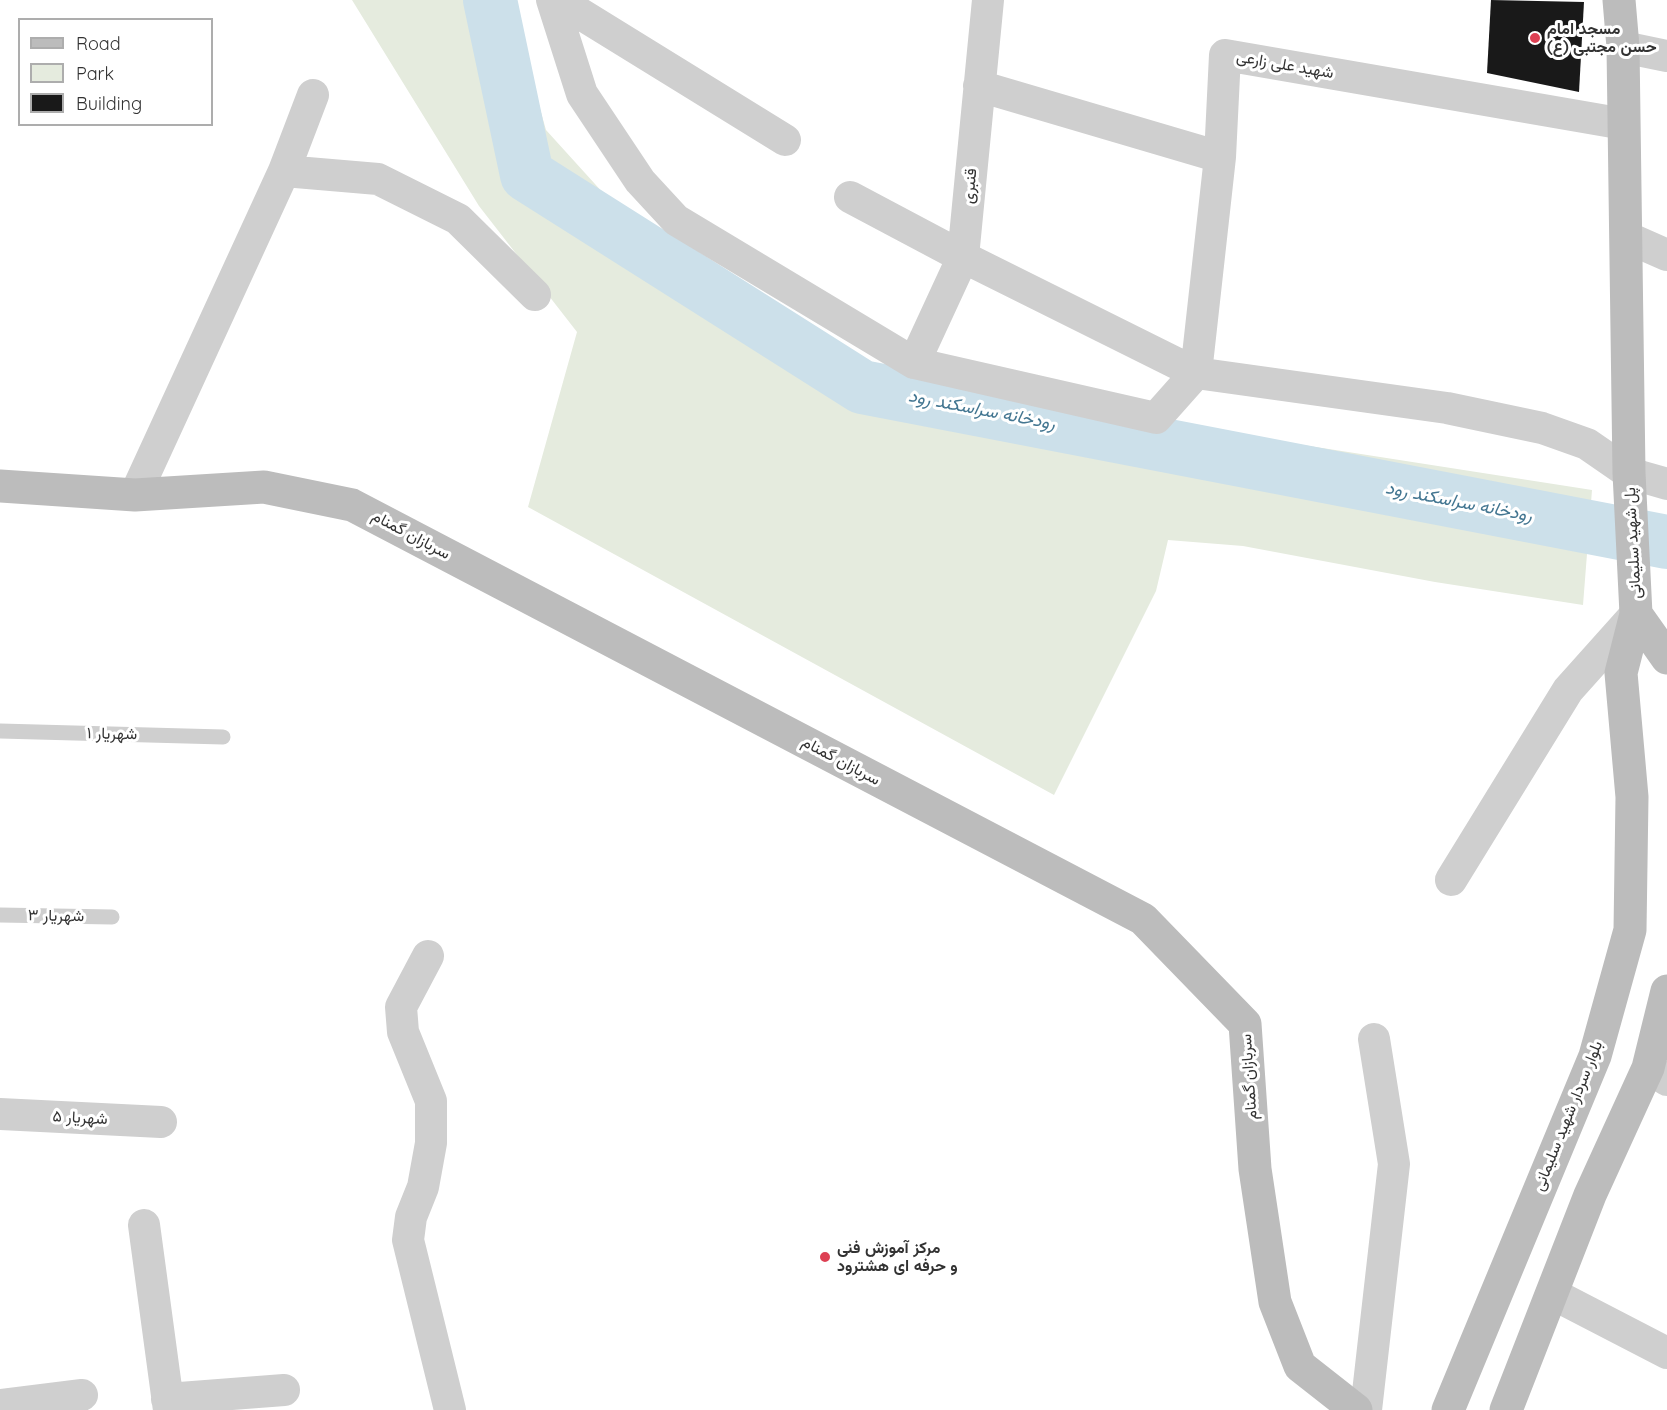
<!DOCTYPE html>
<html>
<head>
<meta charset="utf-8">
<style>
  body { margin:0 }
  #map { position:relative; width:1667px; height:1410px; overflow:hidden; background:#fff; font-family:Quicksand,sans-serif }
  canvas { display:block }
  .legend { position:absolute; left:18px; top:18px; width:195px; height:108px; box-sizing:border-box; background:#fff; border:2px solid #adadad; margin:0; padding:8px 10px; list-style:none; font-size:18px; color:#323232 }
  .legend li { display:flex; align-items:center; gap:12px; height:30px }
  .legend b { width:30px; border:2px solid #adadad }
</style>
</head>
<body>
<div id="map">
<canvas width="1667" height="1410"></canvas>
<ul class="legend">
<li><b style="height:8px;background:#bcbcbc"></b>Road</li>
<li><b style="height:16px;background:#e5ebde"></b>Park</li>
<li><b style="height:16px;background:#191919"></b>Building</li>
</ul>
</div>
<script>
const ctx = document.querySelector('canvas').getContext('2d');
ctx.lineJoin = 'round';
function paint(path, color) { ctx.fillStyle = color; ctx.fill(path, 'evenodd'); }
const toPath = rows => new Path2D(rows.map(r => 'M' + r).join(''));
function strokePath(path, color, width, dash) { ctx.strokeStyle = color; ctx.lineWidth = width; ctx.lineCap = dash ? 'butt' : 'round'; ctx.setLineDash(dash || []); ctx.stroke(path); }
function write(font, color, halo, rows, align = 'center') {
  ctx.font = font + ' Quicksand,Vazirmatn,sans-serif'; ctx.lineWidth = 6; ctx.setLineDash([]); ctx.textBaseline = 'middle'; ctx.strokeStyle = halo; ctx.fillStyle = color; for (const [text, x, y, turn = 0] of rows) {
    ctx.save(); ctx.translate(x, y); ctx.rotate((+turn || 0) * Math.PI / 180); ctx.textAlign = isNaN(turn) ? turn : align; if (halo) ctx.strokeText(text, 0, 0); ctx.fillText(text, 0, 0); ctx.restore();
  }
}
paint(toPath([
  [352,0,509,0,546,130,624,216,873,378,1592,490,1583,605,1435,582,1243,546,1168,540,1156,591,1054,795,528,507,577,332,479,206]
]), '#e5ebde');
strokePath(toPath([
  [490,0,527,175,862,387,1667,542]
]), '#cce0ea', 54);
paint(toPath([
  [1491,0,1584,2,1579,92,1487,73]
]), '#191919');
strokePath(toPath([
  [0,731,223,737],
  [0,915,112,917]
]), '#cfcfcf', 15);
strokePath(toPath([
  [552,0,582,94,640,181,676,220,914,363,1156,418,1196,373,1220,157,1225,55,1624,124],
  [558,0,785,140],
  [1623,47,1667,56],
  [979,86,1220,157],
  [284,171,378,179,458,219,535,295],
  [850,197,963,257,1196,373,1447,408,1542,428,1587,444,1629,473,1667,484],
  [1626,237,1667,255],
  [914,363,963,257,988,0],
  [135,495,284,171,313,95],
  [1451,880,1568,690,1636,614],
  [428,956,401,1007,403,1032,431,1101,431,1143,423,1187,411,1217,408,1240,450,1410],
  [1648,1068,1667,1080],
  [0,1114,161,1122],
  [144,1225,169,1410],
  [1553,1294,1667,1353],
  [167,1399,284,1390],
  [0,1405,82,1395],
  [1366,1410,1394,1164,1374,1039]
]), '#cfcfcf', 32);
strokePath(toPath([
  [0,486,135,495,264,487,352,505,1143,919,1245,1024,1255,1169,1275,1302,1300,1366,1356,1410],
  [1636,614,1667,658],
  [1448,1410,1595,1056,1630,930,1632,797,1621,673,1636,614,1629,473,1623,47,1619,0],
  [1506,1410,1590,1195,1648,1068,1667,991]
]), '#bcbcbc', 33);
for (const [x, y, r, color] of [
  [1535,38,6,"#dd4053"],
  [825,1257,6,"#dd4053"]
]) { const dot = new Path2D(); dot.arc(x, y, r, 0, 2 * Math.PI); ctx.fillStyle = color; ctx.fill(dot); strokePath(dot, '#fff', 2); }
write('bold 16px', '#323232', '#fff', [
  ["مسجد امام",1547,29],
  ["حسن مجتبی (ع)",1547,47],
  ["مرکز آموزش فنی",837,1248],
  ["و حرفه ای هشترود",837,1266]
], 'left');
write('16px', '#323232', '#fff', [
  ["شهيد علی زارعی",1285,65,10],
  ["قنبری",970,186,-85],
  ["سربازان گمنام",411,535,28],
  ["پل شهید سلیمانی",1633,543,-93],
  ["شهریار ۱",112,734,1],
  ["سربازان گمنام",841,761,28],
  ["شهریار ۳",56,916,1],
  ["سربازان گمنام",1249,1077,-94],
  ["بلوار سردار شهید سلیمانی",1568,1116,-68],
  ["شهریار ۵",80,1118,3]
]);
write('italic 18px', '#437691', '#fff', [
  ["رودخانه سراسکند رود",982,410,11],
  ["رودخانه سراسکند رود",1459,502,11]
]);
</script>
</body>
</html>
